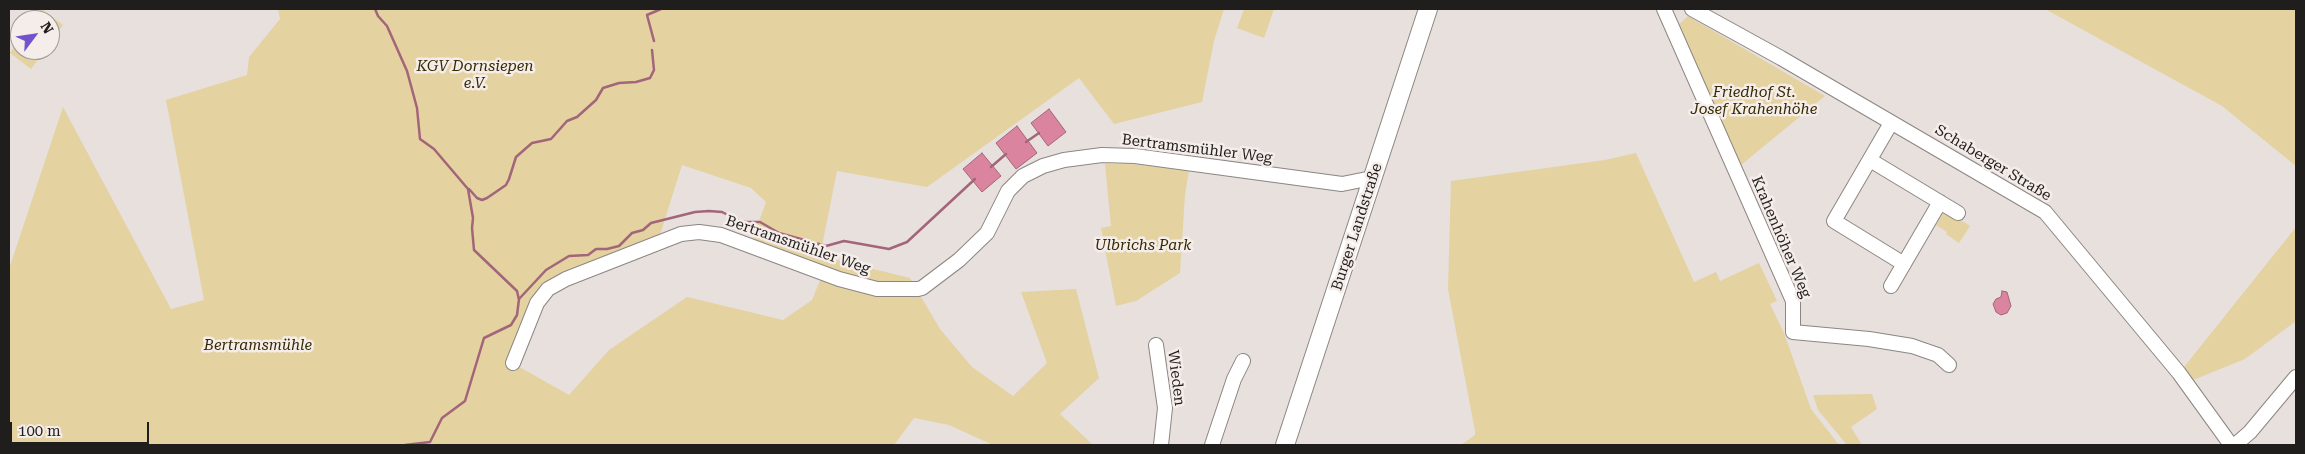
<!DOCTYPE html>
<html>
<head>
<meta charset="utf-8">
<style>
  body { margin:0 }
  #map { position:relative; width:2305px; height:454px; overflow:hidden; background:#e7e0dd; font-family:"Roboto Serif",serif }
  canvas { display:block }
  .frame { position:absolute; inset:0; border:10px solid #201e1d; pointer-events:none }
  .north { position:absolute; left:10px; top:10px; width:50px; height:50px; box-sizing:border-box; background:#f5edea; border:1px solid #a09a98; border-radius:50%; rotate:59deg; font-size:14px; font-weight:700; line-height:20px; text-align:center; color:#201e1d }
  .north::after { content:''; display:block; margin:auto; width:18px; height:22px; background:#7353cc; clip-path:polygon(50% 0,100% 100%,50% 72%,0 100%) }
  .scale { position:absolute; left:10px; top:422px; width:139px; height:22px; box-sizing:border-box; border:2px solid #201e1d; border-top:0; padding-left:6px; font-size:15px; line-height:18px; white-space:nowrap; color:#201e1d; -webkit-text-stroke:4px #f5edea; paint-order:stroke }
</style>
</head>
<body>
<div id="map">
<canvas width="2305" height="454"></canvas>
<div class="frame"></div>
<div class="north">N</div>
<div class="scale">100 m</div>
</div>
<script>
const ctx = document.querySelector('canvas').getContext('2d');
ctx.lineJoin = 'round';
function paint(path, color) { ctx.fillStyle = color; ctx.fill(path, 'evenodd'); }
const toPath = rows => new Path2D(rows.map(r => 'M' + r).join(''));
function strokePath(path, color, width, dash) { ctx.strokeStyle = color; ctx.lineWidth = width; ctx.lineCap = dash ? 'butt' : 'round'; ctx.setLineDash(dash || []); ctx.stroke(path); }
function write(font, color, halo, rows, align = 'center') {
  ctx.font = font + ' "Roboto Serif",serif'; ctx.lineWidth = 5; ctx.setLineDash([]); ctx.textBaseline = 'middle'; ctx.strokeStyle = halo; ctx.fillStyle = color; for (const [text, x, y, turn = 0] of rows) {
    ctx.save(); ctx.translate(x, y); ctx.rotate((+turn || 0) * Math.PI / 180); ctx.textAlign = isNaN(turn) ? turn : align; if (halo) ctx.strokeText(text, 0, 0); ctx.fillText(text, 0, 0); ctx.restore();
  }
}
paint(toPath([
  [42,9,63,25,50,43,50,20,34,20],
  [278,9,1224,9,1214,41,1202,102,1114,124,1079,78,927,187,837,171,820,256,910,278,940,329,972,367,1013,396,1047,363,1021,292,1076,289,1099,378,1060,414,1093,445,993,445,949,425,914,418,894,445,9,445,9,269,63,107,171,309,204,300,166,100,247,75,249,57,280,19],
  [682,165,751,188,766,202,751,243,824,271,812,300,783,320,687,297,609,350,569,395,516,365,543,289,659,238],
  [1244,9,1274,9,1264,38,1237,28],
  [2045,9,2296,9,2296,166,2222,106],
  [1688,16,1825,96,1741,165,1730,147,1675,28],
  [20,39,20,50,45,50,31,69,10,53],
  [1636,153,1694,282,1716,272,1720,281,1759,263,1777,301,1770,304,1784,333,1811,409,1839,445,1461,445,1475,435,1475,431,1448,289,1451,181,1605,160],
  [1105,164,1130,164,1189,170,1185,195,1180,273,1136,301,1116,306,1101,228,1111,226],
  [1945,210,1970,226,1959,243,1946,234,1947,232,1936,225],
  [2296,227,2296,321,2245,359,2193,380,2184,367],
  [1872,394,1877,409,1851,427,1862,445,1847,445,1818,410,1813,395]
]), '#e4d2a0');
const water = toPath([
  [1049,109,1066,132,1048,146,1031,123,1049,109],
  [1017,126,1037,153,1016,169,996,143,1017,126],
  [982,153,1001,176,982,192,963,169,982,153],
  [2002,291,2007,292,2011,306,2007,313,2001,315,1996,312,1993,304,1996,299,2001,297,2002,291]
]);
paint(water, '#db84a0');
strokePath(water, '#a36579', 1);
strokePath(toPath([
  [375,9,378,16,387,26,407,71,417,108,420,139,434,149,468,189,473,218,472,228,474,250,517,291,519,300],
  [654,41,647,15,661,9],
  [1026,142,1039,133],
  [991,167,1006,154],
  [469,189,477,198,482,200,487,198,506,185,509,179,516,157,532,143,551,139,567,121,577,117,596,100,603,88,619,83,636,82,650,78,654,70,652,50],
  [405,445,430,442,442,418,465,401,484,338,511,325,517,315,519,299,546,270,569,256,588,255,596,249,607,249,619,246,632,233,643,230,651,223,695,212,709,211,722,212,742,222,760,222,779,233,826,246,844,241,889,249,907,242,975,179]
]), '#a36579', 2.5);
const minor = toPath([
  [1664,9,1793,301,1793,332,1869,339,1912,346,1938,355,1949,365],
  [1692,9,1781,58,2045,212,2179,373,2231,445],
  [1891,123,1834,221,1904,264],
  [1870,160,1958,213],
  [1891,286,1940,202],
  [1156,345,1165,408,1161,445],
  [513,363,537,303,548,289,566,279,681,234,699,232,721,235,839,279,877,289,918,289,922,288,959,260,987,233,1008,191,1023,176,1043,166,1064,160,1102,155,1135,156,1342,184,1372,178],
  [1212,445,1234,379,1243,361],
  [2235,445,2250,432,2296,377]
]);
const major = toPath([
  [1285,445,1428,9]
]);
strokePath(minor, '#8c8683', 16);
strokePath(major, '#8c8683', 20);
strokePath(minor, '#fff', 14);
strokePath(major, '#fff', 18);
write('italic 15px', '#352902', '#f5edea', [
  ["KGV Dornsiepen",475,67],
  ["e.V.",475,84],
  ["Friedhof St.",1754,93],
  ["Josef Krahenhöhe",1754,110],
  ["Ulbrichs Park",1143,246],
  ["Bertramsmühle",258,346]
]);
write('15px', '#201e1d', '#f5edea', [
  ["Bertramsmühler Weg",1197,149,7],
  ["Schaberger Straße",1993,163,31],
  ["Burger Landstraße",1357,227,-72],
  ["Krahenhöher Weg",1781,237,67],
  ["Bertramsmühler Weg",798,245,19],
  ["Wieden",1176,378,83]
]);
</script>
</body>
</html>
